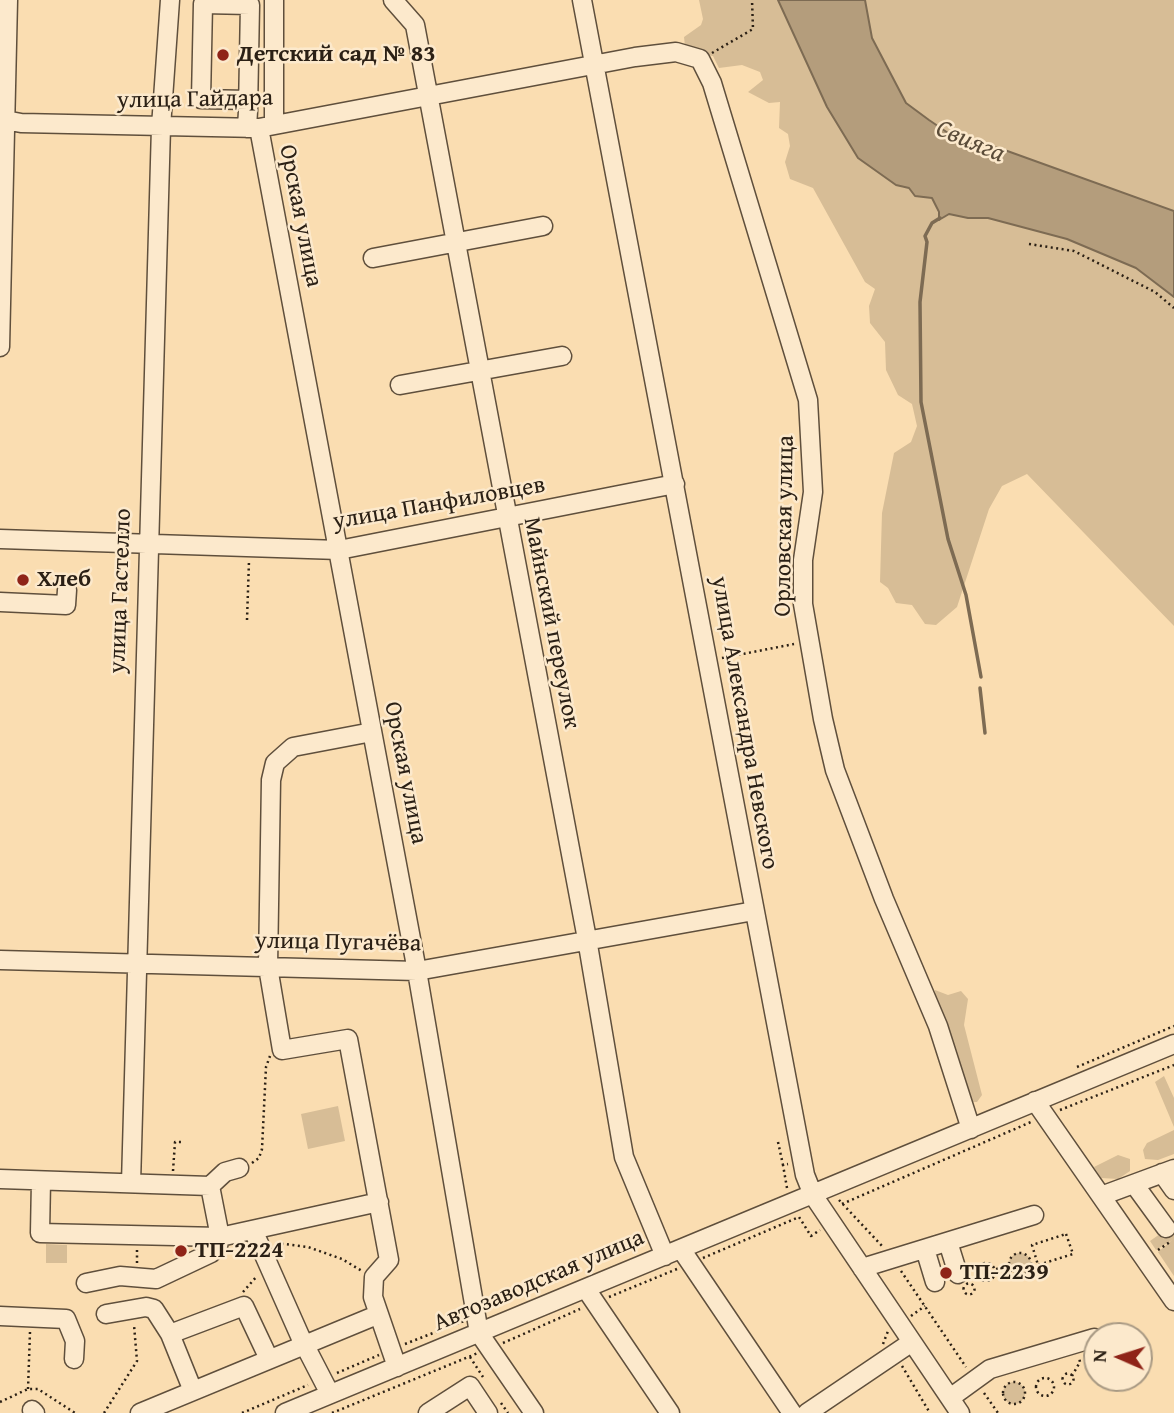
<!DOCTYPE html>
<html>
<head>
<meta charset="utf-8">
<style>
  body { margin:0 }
  #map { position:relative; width:1174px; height:1413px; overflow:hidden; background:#faddb1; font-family:"Gentium Book Plus",serif }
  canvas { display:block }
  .north { position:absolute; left:1083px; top:1322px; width:70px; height:70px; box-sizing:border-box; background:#fce9cc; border:2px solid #a89983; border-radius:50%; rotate:273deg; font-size:19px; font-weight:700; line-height:28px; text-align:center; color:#2b2015 }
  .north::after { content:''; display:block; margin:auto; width:24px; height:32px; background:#8f2418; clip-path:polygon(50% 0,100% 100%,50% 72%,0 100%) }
</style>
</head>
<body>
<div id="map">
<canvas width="1174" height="1413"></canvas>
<div class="north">N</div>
</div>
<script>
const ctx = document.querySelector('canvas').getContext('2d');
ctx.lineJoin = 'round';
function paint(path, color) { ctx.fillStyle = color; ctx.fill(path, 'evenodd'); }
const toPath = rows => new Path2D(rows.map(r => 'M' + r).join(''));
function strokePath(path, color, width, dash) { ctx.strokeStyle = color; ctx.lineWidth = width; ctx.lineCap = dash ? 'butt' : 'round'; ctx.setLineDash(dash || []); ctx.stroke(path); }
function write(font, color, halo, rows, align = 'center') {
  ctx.font = font + ' "Gentium Book Plus",serif'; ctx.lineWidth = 5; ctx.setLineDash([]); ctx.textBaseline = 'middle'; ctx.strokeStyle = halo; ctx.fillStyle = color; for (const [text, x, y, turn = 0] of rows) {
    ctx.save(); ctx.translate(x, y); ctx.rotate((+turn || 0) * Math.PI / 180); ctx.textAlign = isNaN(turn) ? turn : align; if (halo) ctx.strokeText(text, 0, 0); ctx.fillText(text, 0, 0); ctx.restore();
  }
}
paint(toPath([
  [699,0,778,0,827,107,858,158,901,187,909,188,915,196,932,198,941,220,949,214,968,218,988,218,1067,239,1136,268,1174,297,1174,626,1027,474,1002,486,989,509,957,607,936,625,925,624,912,605,896,603,888,588,880,582,882,513,894,453,911,442,917,426,912,404,898,395,886,370,885,342,870,323,869,306,875,289,865,282,813,188,790,179,785,162,790,146,788,134,779,128,780,102,769,103,748,92,763,80,760,72,742,65,719,68,713,56,699,54,685,46,684,37,701,25,703,19],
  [865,0,1174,0,1174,211,999,148,977,145,951,135,929,120,906,104,872,38],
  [935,990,948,995,961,991,968,999,964,1025,982,1095,977,1102,969,1102,966,1097,945,1018,936,1006],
  [1164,1076,1174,1098,1174,1127,1155,1082],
  [338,1106,345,1141,308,1149,301,1114],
  [1174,1130,1174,1154,1158,1160,1145,1159,1143,1150,1147,1143],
  [1118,1155,1130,1159,1130,1171,1118,1179,1101,1178,1094,1167],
  [1174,1224,1174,1276,1158,1252,1172,1240,1156,1250,1150,1241],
  [46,1244,67,1245,67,1263,46,1263],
  '1009 1264a11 11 0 1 1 22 0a11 11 0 1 1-22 0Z',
  '1003 1393a11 11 0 1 1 22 0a11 11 0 1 1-22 0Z'
]), '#d7bd96');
const water = toPath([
  [778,0,865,0,872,38,906,103,929,120,951,135,977,145,999,148,1174,211,1174,297,1136,268,1067,239,988,218,968,218,949,214,939,220,939,212,932,198,915,196,909,188,896,185,858,158,827,107,778,0]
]);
paint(water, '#b49d7c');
strokePath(water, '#7d6b53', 2);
strokePath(toPath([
  [940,218,932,223,925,236,927,242,920,302,921,402,948,539,966,595,981,677],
  [980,688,985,733]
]), '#7d6b53', 3.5);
const minor = toPath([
  [393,0,415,25,587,939,624,1157,665,1256],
  [582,0,805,1175,813,1195,960,1413],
  [0,119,21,123,259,128,635,57,676,52,700,59,712,83,808,400,813,492,803,560,803,604,823,719,835,770,884,899,938,1026,971,1129],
  [274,125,274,0],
  [247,128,248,111,250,5,203,4,201,99,248,100],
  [259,128,417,971,479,1333,534,1413],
  [373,258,543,226],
  [0,347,8,0],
  [400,385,562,356],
  [0,539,339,550,675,484],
  [0,602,66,605,67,590],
  [372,732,293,747,275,763,271,780,268,967,282,1050,348,1039,389,1260,374,1277,373,1297,397,1367],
  [0,960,417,971,754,911],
  [1035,1101,1174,1301],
  [1162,1173,1174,1190],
  [0,1179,210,1186],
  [41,1181,40,1233,220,1237,210,1186],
  [131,1183,161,127,170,0],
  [1134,1184,1166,1228],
  [210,1186,225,1172,239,1168],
  [1101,1196,1174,1169],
  [253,1230,300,1336,330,1394],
  [948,1242,958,1274],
  [681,1249,792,1413],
  [925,1249,935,1282],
  [862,1268,1034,1215],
  [86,1283,120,1276,156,1279,211,1253,218,1246,220,1237,379,1202],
  [586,1289,670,1413],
  [106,1314,146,1307,154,1309,170,1334],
  [0,1316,66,1319,75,1341,74,1359],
  [193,1391,170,1334,244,1306,269,1359],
  [950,1398,990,1369,1094,1338],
  [32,1410,35,1413],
  [140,1413,377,1315],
  [285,1413,1174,1044],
  [428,1413,470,1386,488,1413],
  [807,1413,912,1342]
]);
strokePath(minor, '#5f4f3c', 21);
strokePath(toPath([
  [712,53,753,29,752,0],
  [1029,244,1074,251,1155,292,1174,308],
  [247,620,249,561],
  [722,658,794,644],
  [1077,1067,1174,1026],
  [1060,1110,1174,1065],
  [778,1142,783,1165],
  [252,1163,259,1158,262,1149,266,1067,270,1056],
  [173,1171,175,1142,181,1142],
  [787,1188,783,1165,788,1164],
  [839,1200,882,1246],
  [842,1204,1031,1122],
  [1066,1234,1073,1254,1038,1265,1032,1245,1066,1234],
  [276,1243,308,1247,342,1259,362,1271],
  [1158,1250,1170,1242],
  '1009 1264a11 11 0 1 1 22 0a11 11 0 1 1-22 0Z',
  [703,1258,799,1217,811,1236,820,1230],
  [137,1263,137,1249],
  '977 1272a9 9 0 1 1 18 0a9 9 0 1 1-18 0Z',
  [996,1269,1010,1267],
  [901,1271,966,1367],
  '963.5 1289a5.5 5.5 0 1 1 11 0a5.5 5.5 0 1 1-11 0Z',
  [243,1292,257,1276],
  [609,1297,677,1269],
  [911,1316,925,1306],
  [503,1343,580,1309],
  [405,1344,464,1321],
  [883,1344,888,1331],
  [470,1357,483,1377],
  [902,1366,930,1413],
  [337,1373,379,1355],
  '1062.5 1379a5.5 5.5 0 1 1 11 0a5.5 5.5 0 1 1-11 0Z',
  [1072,1376,1080,1362,1079,1357],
  '1036 1387a9 9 0 1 1 18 0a9 9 0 1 1-18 0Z',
  '1003 1393a11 11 0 1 1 22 0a11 11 0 1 1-22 0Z',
  [28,1389,30,1332],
  [984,1393,998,1413],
  [0,1402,28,1389,38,1389,75,1413],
  [501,1403,508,1413],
  [104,1413,137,1361,134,1325],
  [242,1413,308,1385],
  [332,1413,478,1353]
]), '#2b2015', 2.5, [2, 3.5]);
strokePath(minor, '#fce9cc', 18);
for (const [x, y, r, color] of [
  [223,55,7,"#8f2418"],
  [23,580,7,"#8f2418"],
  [181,1251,7,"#8f2418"],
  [946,1273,7,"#8f2418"]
]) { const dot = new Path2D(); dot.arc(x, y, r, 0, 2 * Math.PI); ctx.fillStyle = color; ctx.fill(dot); strokePath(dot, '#fce9cc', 2.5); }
write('bold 24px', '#2b2015', '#fce9cc', [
  ["Детский сад № 83",237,55],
  ["Хлеб",37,580],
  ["ТП-2224",195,1251],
  ["ТП-2239",960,1273]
], 'left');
write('24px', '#2b2015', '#fce9cc', [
  ["улица Гайдара",195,100,-1],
  ["Орская улица",300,216,79],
  ["улица Панфиловцев",439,504,-10],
  ["Орловская улица",785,526,-89],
  ["улица Гастелло",121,591,-88],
  ["Майнский переулок",551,623,79],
  ["улица Александра Невского",744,723,80],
  ["Орская улица",405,773,79],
  ["улица Пугачёва",338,943,1],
  ["Автозаводская улица",539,1281,-23]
]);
write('italic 26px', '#5b4c39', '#fce9cc', [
  ["Свияга",970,142,23]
]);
</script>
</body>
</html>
